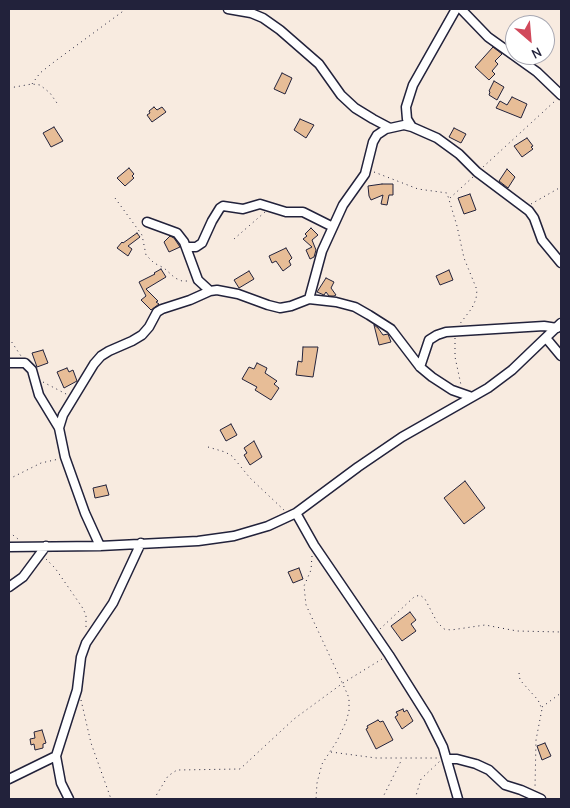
<!DOCTYPE html>
<html>
<head>
<meta charset="utf-8">
<style>
  body { margin:0 }
  #map { position:relative; width:570px; height:808px; overflow:hidden; background:#f8ebe0; font-family:"Comic Neue",sans-serif }
  canvas { display:block }
  .frame { position:absolute; inset:0; border:10px solid #22223b; pointer-events:none }
  .north { position:absolute; left:505px; top:15px; width:50px; height:50px; box-sizing:border-box; background:#fff; border:1px solid #a7a7b1; border-radius:50%; rotate:153deg; font-size:14px; font-weight:700; line-height:20px; text-align:center; color:#22223b }
  .north::after { content:''; display:block; margin:auto; width:18px; height:22px; background:#d1495b; clip-path:polygon(50% 0,100% 100%,50% 72%,0 100%) }
</style>
</head>
<body>
<div id="map">
<canvas width="570" height="808"></canvas>
<div class="frame"></div>
<div class="north">N</div>
</div>
<script>
const ctx = document.querySelector('canvas').getContext('2d');
ctx.lineJoin = 'round';
function paint(path, color) { ctx.fillStyle = color; ctx.fill(path, 'evenodd'); }
const toPath = rows => new Path2D(rows.map(r => 'M' + r).join(''));
function strokePath(path, color, width, dash) { ctx.strokeStyle = color; ctx.lineWidth = width; ctx.lineCap = dash ? 'butt' : 'round'; ctx.setLineDash(dash || []); ctx.stroke(path); }
const building = toPath([
  [493,47,502,54,495,61,498,64,492,71,495,74,489,80,475,67,493,47],
  [282,73,292,78,285,94,274,89,282,73],
  [494,81,504,87,497,100,489,95,490,92,489,91,494,81],
  [512,97,527,104,521,118,496,108,500,101,507,105,512,97],
  [154,107,157,110,162,107,166,112,152,122,147,115,150,113,149,111,154,107],
  [300,119,314,125,306,138,294,130,300,119],
  [54,127,63,141,51,147,43,133,54,127],
  [454,128,466,134,461,143,449,137,454,128],
  [527,138,533,146,531,147,533,149,522,157,514,146,527,138],
  [129,168,134,174,132,176,134,178,125,186,117,178,129,168],
  [507,169,515,177,508,188,499,181,507,169],
  [382,184,393,184,393,195,389,195,387,205,381,204,383,195,371,200,369,196,368,186,382,184],
  [470,194,476,210,464,214,458,198,470,194],
  [311,228,318,235,312,240,316,250,314,257,310,259,306,250,312,247,303,239,307,236,305,234,311,228],
  [137,233,140,237,128,246,132,249,128,256,117,248,122,242,123,243,137,233],
  [170,236,174,238,180,247,169,252,164,242,170,236],
  [286,248,292,258,289,261,291,265,283,271,276,261,272,263,269,256,286,248],
  [161,269,166,277,146,289,158,301,156,302,159,304,151,310,141,300,146,296,139,282,155,274,154,273,161,269],
  [449,270,453,280,440,285,436,276,449,270],
  [249,271,254,279,239,288,234,280,249,271],
  [326,278,334,282,331,288,336,295,334,296,329,296,326,292,324,295,317,292,326,278],
  [374,325,378,328,383,335,388,334,391,342,379,345,374,325],
  [303,347,318,347,313,377,296,375,298,361,302,362,303,347],
  [43,350,48,363,37,367,32,353,43,350],
  [257,363,267,368,265,373,277,381,274,384,279,388,271,400,255,390,257,387,242,379,249,367,254,369,257,363],
  [67,368,69,372,73,370,77,381,64,388,57,372,67,368],
  [231,424,237,435,226,441,220,430,231,424],
  [254,441,262,457,250,465,244,455,247,453,244,448,254,441],
  [465,481,485,508,464,524,444,498,465,481],
  [106,485,109,495,95,498,93,488,106,485],
  [299,568,303,579,293,583,288,572,299,568],
  [410,612,416,620,411,624,416,631,402,641,391,626,410,612],
  [403,709,404,712,407,710,413,721,402,729,395,717,398,715,396,712,403,709],
  [378,720,380,722,383,721,393,740,376,749,366,729,368,728,367,726,378,720],
  [42,730,46,743,43,744,43,748,35,750,34,744,31,745,30,739,35,738,34,732,42,730],
  [545,743,551,756,542,760,537,746,545,743]
]);
paint(building, '#e7bd97');
strokePath(building, '#22223b', 1);
const minor = toPath([
  [228,9,251,13,263,18,280,30,319,64,341,95,355,108,373,119,390,128],
  [456,9,413,85,406,107,407,119,412,127,437,138,459,154,477,172,529,211,534,218,542,240,561,263],
  [461,9,488,37,537,72,561,95],
  [147,222,177,233,184,242,198,280,210,291],
  [186,247,196,247,202,243,212,221,220,208,223,206,243,209,260,204,286,212,303,212,333,227],
  [309,299,336,302,355,307,369,315,391,329,420,367,432,377,452,390,472,397],
  [546,338,561,356],
  [9,363,25,363,32,370,39,395,59,428,65,457,85,513,100,546],
  [420,367,429,340,437,335,446,332,544,326,557,328],
  [59,428,63,415,94,364,101,356,109,351,132,341,142,335,149,327,157,312,162,309,190,300,210,291,217,290,238,294,268,305,280,308,291,306,309,299,322,251,343,205,365,174,373,142,377,135,386,129,404,125,412,127],
  [296,513,314,545,389,655,428,717,443,747,458,799],
  [9,547,100,546,198,541,234,536,268,526,296,513,358,467,402,437,488,388,512,370,561,323],
  [9,587,23,577,46,546],
  [447,759,457,759,476,764,489,770,505,785,521,790,541,799],
  [9,779,56,756],
  [69,799,61,783,56,756,77,690,81,657,86,643,113,603,141,543]
]);
strokePath(minor, '#22223b', 11);
strokePath(toPath([
  [32,84,40,73,54,62,126,9],
  [9,88,32,84,40,85,50,93,59,106],
  [483,167,555,101],
  [374,172,418,189,447,193,457,226,464,258,477,290,476,299,472,308,459,325],
  [115,198,142,235,146,255,154,263,164,268,175,278,182,281,190,281],
  [450,198,473,177],
  [531,204,561,187],
  [234,239,265,212],
  [9,338,21,356],
  [455,338,455,357,461,385],
  [43,382,68,395],
  [208,447,225,452,232,456,250,478,285,511],
  [9,479,41,463,59,459],
  [9,532,18,539],
  [312,556,311,570,304,586,306,605,346,691,349,698,349,711,346,722,337,741,322,764,317,783,316,799],
  [46,559,55,568,82,607,86,615,86,630],
  [380,629,414,597,420,595,425,599,437,622,444,629,451,630,485,625,517,631,561,632],
  [519,673,520,680,538,700,542,709,536,740,535,788],
  [81,700,91,743,111,799],
  [542,707,561,693],
  [331,752,376,758,439,758],
  [154,799,168,776,177,770,240,769,294,719,343,683,382,659],
  [382,799,402,759],
  [415,799,421,779,440,761]
]), '#22223b', 1, [1, 4]);
strokePath(minor, '#fff', 8);
</script>
</body>
</html>
